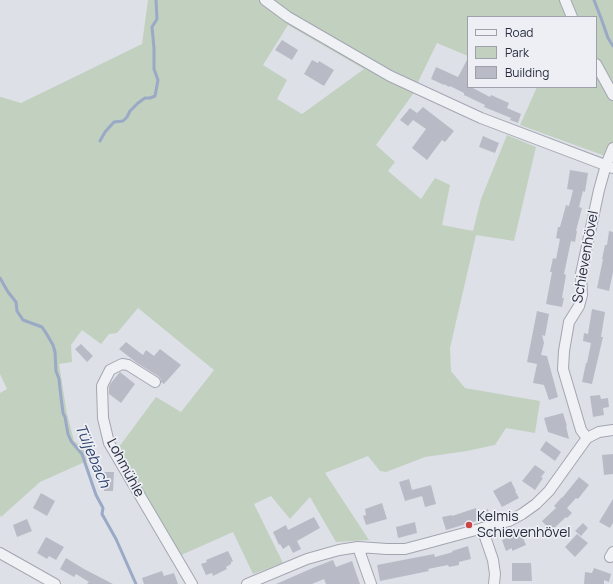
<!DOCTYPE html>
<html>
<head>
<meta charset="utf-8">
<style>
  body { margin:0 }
  #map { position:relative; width:613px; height:584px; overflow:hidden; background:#dee0e7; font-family:Manrope,sans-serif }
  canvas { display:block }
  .legend { position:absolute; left:467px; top:16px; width:130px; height:72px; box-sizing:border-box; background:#edeff5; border:1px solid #9ea1ab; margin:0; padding:5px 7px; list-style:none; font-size:12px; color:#272c3d }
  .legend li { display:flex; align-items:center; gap:8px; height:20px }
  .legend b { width:20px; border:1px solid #9ea1ab }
</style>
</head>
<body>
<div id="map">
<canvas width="613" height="584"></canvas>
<ul class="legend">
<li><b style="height:5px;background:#f0f1f5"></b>Road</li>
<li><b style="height:11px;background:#c1d0bf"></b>Park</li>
<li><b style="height:11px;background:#b8bbc6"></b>Building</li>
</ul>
</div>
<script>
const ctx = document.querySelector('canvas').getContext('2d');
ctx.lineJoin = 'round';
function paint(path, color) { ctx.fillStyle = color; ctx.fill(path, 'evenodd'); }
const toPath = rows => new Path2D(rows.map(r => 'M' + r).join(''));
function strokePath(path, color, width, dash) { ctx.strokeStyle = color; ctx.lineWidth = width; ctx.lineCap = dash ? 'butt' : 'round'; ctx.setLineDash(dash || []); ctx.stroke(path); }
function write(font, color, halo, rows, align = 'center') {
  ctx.font = font + ' Manrope,sans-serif'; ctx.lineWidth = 3.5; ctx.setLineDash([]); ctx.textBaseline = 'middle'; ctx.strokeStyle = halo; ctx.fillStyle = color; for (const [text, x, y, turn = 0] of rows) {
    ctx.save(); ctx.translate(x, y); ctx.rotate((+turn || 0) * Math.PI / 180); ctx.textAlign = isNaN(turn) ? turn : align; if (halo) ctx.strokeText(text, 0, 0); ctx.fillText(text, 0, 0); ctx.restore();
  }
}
paint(toPath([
  [148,0,613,0,613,156,605,156,520,125,537,87,596,87,596,17,468,17,468,56,437,43,419,80,413,94,376,145,395,162,388,171,421,199,435,178,450,185,442,225,473,231,481,199,507,135,536,147,514,241,476,235,450,348,451,371,465,388,540,401,535,433,506,428,495,445,467,451,425,457,386,472,380,471,368,456,325,473,369,540,336,542,310,497,290,519,271,496,254,504,283,563,253,574,233,532,179,556,116,451,156,397,181,412,214,370,138,308,117,333,109,334,101,344,82,330,71,345,72,362,59,364,67,414,74,441,78,444,83,444,87,461,40,482,1,517,0,515,0,393,7,389,0,374,0,97,1,97,21,103,142,44],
  [288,25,364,69,302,114,277,99,287,80,263,65]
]), '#c1d0bf');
strokePath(toPath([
  [594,0,601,18,608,38,613,46],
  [100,141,105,132,114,122,123,121,127,117,130,111,138,103,145,98,150,98,155,96,158,80,154,69,154,48,152,27,157,19,156,0],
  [0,278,8,292,16,302,17,311,23,320,42,327,46,333,53,345,55,352,56,371,59,379,60,389,63,413,65,417,68,434,71,441,82,454,96,495,103,508,102,514,116,539,136,584]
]), '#99a9c6', 3);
paint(toPath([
  [282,40,298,50,292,60,275,50],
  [468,58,468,87,471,87,490,97,491,95,509,103,507,108,521,114,518,123,510,120,511,118,484,107,485,105,464,95,464,93,450,86,449,87,444,84,444,85,431,79,436,67,458,77],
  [312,60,318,63,319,61,334,70,324,86,304,74],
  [423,107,454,131,445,142,442,140,427,160,412,148,426,129,413,120,408,126,400,120,410,108,417,113],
  [483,136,499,143,495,153,479,147],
  [570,170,588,173,585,192,583,191,579,207,582,208,576,231,577,231,575,242,571,241,564,274,566,275,562,298,564,298,562,307,546,304,552,272,550,272,553,258,556,259,560,239,556,238,558,227,560,227,566,205,569,206,573,190,567,189],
  [609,231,613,232,613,272,609,291,597,288,603,259,602,259,605,245,607,245],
  [592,309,605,312,601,337,603,337,592,384,582,382,586,363,587,363,591,343,583,341,584,333,588,334],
  [537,311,549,314,545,336,542,335,544,343,541,355,547,356,558,397,549,400,544,385,533,383,537,364,527,362],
  [126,342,143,355,146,350,154,356,160,349,181,365,164,384,161,382,161,379,158,376,137,363,119,349],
  [81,344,93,356,87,362,75,349],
  [120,372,135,384,121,403,109,394,109,387,110,384],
  [600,395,601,399,608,398,609,407,603,408,604,415,593,417,590,396],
  [563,413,567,426,566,426,569,439,548,432,544,418],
  [546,441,561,452,555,461,540,450],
  [613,454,613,474,604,475,602,455],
  [535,465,545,472,541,477,543,478,535,490,522,481],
  [104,472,114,472,113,491,104,491],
  [579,477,589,485,578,499,576,498,567,508,572,513,567,518,566,517,551,531,542,521,556,508,554,506,562,497,562,498],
  [409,479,412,490,431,485,436,504,425,507,422,496,405,501,399,482],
  [511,481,516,491,515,491,519,498,502,507,493,491],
  [41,493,55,501,47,516,33,508],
  [613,499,613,523,610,528,599,522],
  [382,503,387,519,366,525,363,516,366,515,365,509],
  [476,508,477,512,488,509,490,517,446,530,442,517,452,515,452,516],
  [314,517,320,528,297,541,301,549,293,553,289,545,283,549,280,544,279,545,273,532,286,525,288,530],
  [27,519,32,531,17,537,13,525],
  [415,522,417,533,398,538,396,527],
  [583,523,588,528,581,536,575,531],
  [520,530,526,545,512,551,512,548,506,551,502,540,507,538,506,536],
  [577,534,588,543,575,557,565,547],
  [46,537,64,547,56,560,49,556,47,559,37,553],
  [468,546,471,559,459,562,459,565,449,567,448,565,428,569,429,571,380,581,377,565,434,554,435,557,453,552,452,551],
  [228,551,233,561,231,562,231,564,226,567,227,569,213,576,212,573,206,575,201,564,207,562,206,560],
  [66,558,84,569,113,584,87,584,89,582,76,574,74,577,60,569],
  [333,560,336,567,352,561,360,584,326,584,324,579,312,584,276,584,315,567],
  [512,563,531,563,532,581,512,581],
  [594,568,611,574,609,582,604,580,604,584,584,584,585,572,592,573],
  [162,571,164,576,174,573,178,584,144,584,142,578]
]), '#b8bbc6');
const minor = toPath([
  [265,0,288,17,390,76,481,118,613,168],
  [565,0,572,17],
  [596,64,613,95],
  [155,382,128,365,122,364,110,370,102,386,103,418,109,443,192,584],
  [587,438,581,430,563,369,564,351,569,322,579,306,582,295,581,274,599,190,606,165,613,148],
  [482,528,493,560,495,574,494,584],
  [358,547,371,584],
  [0,553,55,584],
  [610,557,613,552],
  [247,584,307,559,339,550,358,547,387,549,405,549,424,544,509,521,522,514,536,504,549,491,587,438,599,432,613,430]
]);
strokePath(minor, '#a3a6b1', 12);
strokePath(minor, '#f0f1f5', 10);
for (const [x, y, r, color] of [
  [469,525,4,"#c94547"]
]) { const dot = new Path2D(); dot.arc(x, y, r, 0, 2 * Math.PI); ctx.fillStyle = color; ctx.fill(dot); strokePath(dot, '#edeff5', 1.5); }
write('14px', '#272c3d', '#edeff5', [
  ["Schievenhövel",586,257,-80],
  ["Lohmühle",125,468,62]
]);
write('14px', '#272c3d', '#edeff5', [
  ["Kelmis",477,517],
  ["Schievenhövel",477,533]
], 'left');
write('italic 15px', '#33466f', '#edeff5', [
  ["Tüljebach",92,456,67]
]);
</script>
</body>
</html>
